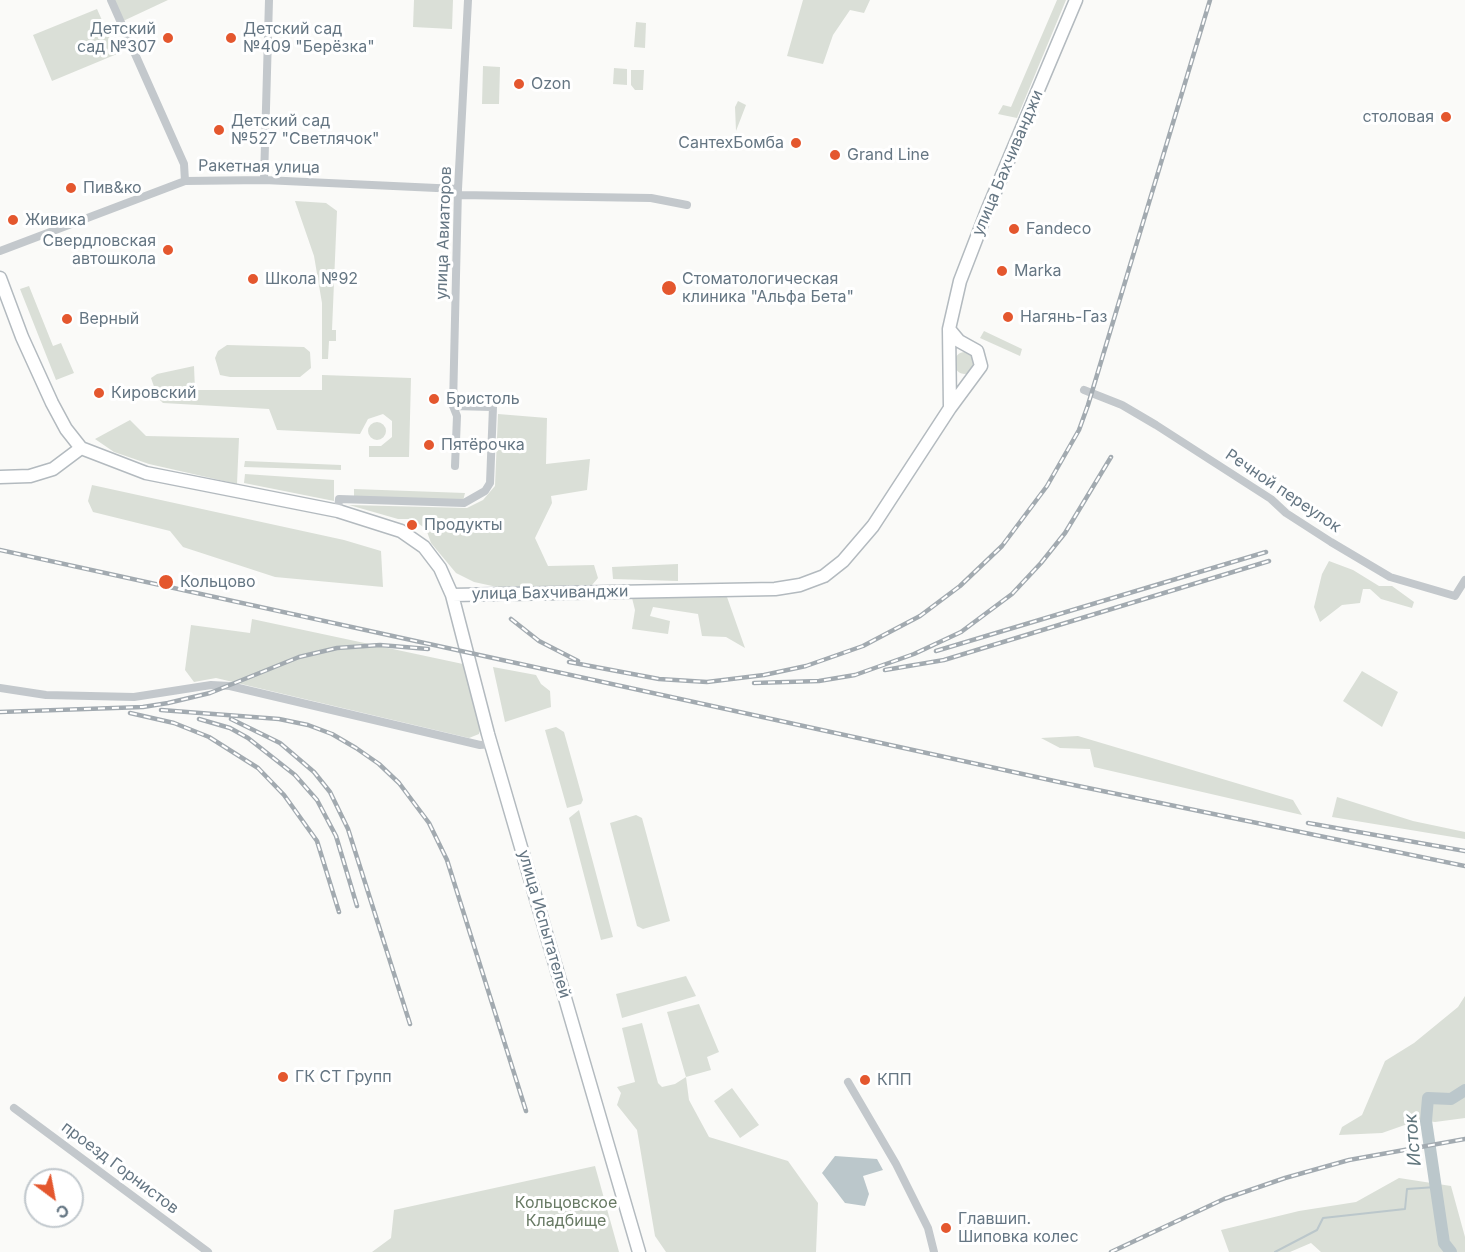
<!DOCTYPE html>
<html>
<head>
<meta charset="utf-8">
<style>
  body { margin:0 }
  #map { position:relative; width:1465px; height:1252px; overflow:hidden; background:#fafaf8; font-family:Inter,sans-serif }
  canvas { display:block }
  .north { position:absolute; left:24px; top:1168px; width:60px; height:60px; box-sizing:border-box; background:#fff; border:2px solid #c1c8cd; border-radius:50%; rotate:148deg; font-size:16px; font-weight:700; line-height:24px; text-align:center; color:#657683 }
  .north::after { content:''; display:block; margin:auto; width:21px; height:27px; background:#e4572e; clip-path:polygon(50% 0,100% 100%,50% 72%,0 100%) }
</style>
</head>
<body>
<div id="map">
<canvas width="1465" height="1252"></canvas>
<div class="north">С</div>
</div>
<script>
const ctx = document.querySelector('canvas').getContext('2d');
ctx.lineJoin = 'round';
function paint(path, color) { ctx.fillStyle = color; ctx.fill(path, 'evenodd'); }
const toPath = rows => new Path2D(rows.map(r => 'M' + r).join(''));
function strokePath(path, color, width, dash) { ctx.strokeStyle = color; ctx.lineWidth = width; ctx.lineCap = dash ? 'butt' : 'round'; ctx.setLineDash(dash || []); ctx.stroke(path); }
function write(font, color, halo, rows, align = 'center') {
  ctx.font = font + ' Inter,sans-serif'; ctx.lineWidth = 6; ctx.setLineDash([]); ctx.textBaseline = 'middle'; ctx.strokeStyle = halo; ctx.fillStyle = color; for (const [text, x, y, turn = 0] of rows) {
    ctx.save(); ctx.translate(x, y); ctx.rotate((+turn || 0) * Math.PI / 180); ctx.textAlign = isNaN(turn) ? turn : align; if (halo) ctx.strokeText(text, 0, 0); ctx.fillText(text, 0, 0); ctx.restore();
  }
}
paint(toPath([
  [112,0,168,0,121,22],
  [414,0,453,0,452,29,413,27],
  [803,0,870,0,864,13,850,10,833,35,823,64,787,56],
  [1057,0,1066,0,1017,118,998,114,1003,105,1011,107],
  [97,9,117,54,52,81,33,35],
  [636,22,646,23,645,48,634,47],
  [483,66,500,67,499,104,482,104],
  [614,68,627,69,627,85,613,84],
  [631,70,644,70,643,90,635,90,631,85],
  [738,101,746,105,736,131,735,107],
  [295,201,326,203,337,211,332,330,336,330,336,341,329,341,328,359,322,359,322,303,314,256],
  [29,286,53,346,61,343,74,373,56,380,20,289],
  [984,331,1022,349,1020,356,980,338],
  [227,345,304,347,310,352,311,368,300,377,230,377,220,375,215,358,218,351],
  '954 363a11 11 0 1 1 22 0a11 11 0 1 1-22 0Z',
  [194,366,195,390,322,390,322,375,411,378,409,457,369,457,369,446,381,446,392,437,392,421,383,414,368,419,360,434,277,430,269,409,163,403,158,398,151,378,157,374],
  [498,414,547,418,546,464,590,459,587,490,551,496,552,503,535,538,548,566,594,565,598,578,592,585,497,587,474,582,456,573,431,543,426,529,412,519,398,519,349,505,467,508,483,500,495,486],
  [130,420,146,436,239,438,237,484,149,464,114,452,95,439],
  '368 431a9 9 0 1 1 18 0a9 9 0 1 1-18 0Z',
  [245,461,341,465,341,470,244,467],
  [245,474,334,480,334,501,244,483],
  [92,485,344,540,381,551,383,587,275,577,183,547,170,531,93,512,88,501],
  [354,489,465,493,463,501,354,498],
  [1329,561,1353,570,1379,586,1392,586,1414,602,1412,608,1381,599,1370,589,1363,589,1360,603,1342,605,1320,622,1314,607,1322,574],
  [678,564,678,581,613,579,612,567],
  [727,597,745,648,726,637,702,636,698,614,653,607,650,616,670,621,668,634,632,629,635,610,632,598],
  [252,619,463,664,481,724,479,734,469,738,216,678,194,682,185,670,191,625,250,633],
  [493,667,536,675,541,684,550,691,551,707,505,722],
  [1362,671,1398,692,1382,727,1343,701],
  [556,727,564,732,583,800,581,804,567,808,545,730],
  [1078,736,1293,800,1302,815,1094,767,1090,749,1060,748,1041,738],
  [1337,797,1413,821,1465,832,1465,839,1332,817],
  [579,810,613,937,601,940,569,818],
  [636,815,642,818,670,921,643,929,637,926,610,823],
  [686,976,696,996,622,1018,616,994],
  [1465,996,1465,1118,1435,1122,1419,1120,1382,1133,1339,1135,1342,1127,1362,1115,1385,1061,1414,1043,1458,1007],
  [699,1004,719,1052,707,1057,711,1070,686,1077,689,1100,709,1137,788,1161,818,1203,816,1252,666,1252,655,1236,637,1130,617,1105,621,1093,617,1087,635,1082,622,1028,642,1023,658,1083,662,1087,675,1084,686,1077,667,1012],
  [732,1088,759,1125,740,1138,714,1101],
  [595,1166,619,1252,372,1252,391,1238,394,1210],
  [1399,1178,1451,1186,1465,1237,1465,1252,1321,1252,1311,1243,1290,1252,1229,1252,1221,1230,1299,1211,1356,1202]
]), '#dadfd7');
paint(toPath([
  [835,1156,877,1159,883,1170,863,1176,869,1194,865,1206,845,1203,822,1173]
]), '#bbc7cb');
strokePath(toPath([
  [1275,1252,1317,1230,1323,1218,1405,1209,1407,1189,1436,1187]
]), '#bbc7cb', 2);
strokePath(toPath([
  [1451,1252,1444,1243,1426,1121,1428,1098,1451,1099,1465,1090]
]), '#bbc7cb', 12);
const secondary = toPath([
  [0,278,22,337,52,403,66,429,81,448,146,473,338,511,401,531,424,547,440,568,452,595,488,734,639,1252],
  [950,407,949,329,960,281,987,211,1076,0],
  [0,477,30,476,53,469,81,448],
  [452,595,775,589,800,585,824,576,843,561,873,526,950,408,981,366,977,351,959,341,949,329]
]);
strokePath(secondary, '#b3babf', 15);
strokePath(toPath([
  [111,0,184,164,185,181],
  [264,180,269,0],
  [459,195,651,198,687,205],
  [0,251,185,181,264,180,458,189],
  [1084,390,1122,405,1156,425,1271,499,1286,513,1331,542,1390,577,1455,596,1465,580],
  [455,466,457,416,453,406,458,189,468,0],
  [338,511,339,499,464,503,485,491,490,483,493,407,453,406],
  [0,688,46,695,134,697,211,685,230,686,480,745,491,744],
  [848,1082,896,1164,928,1228,934,1252],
  [14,1108,208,1252]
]), '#c3c8cc', 8);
strokePath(secondary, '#fff', 12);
const rail = toPath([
  [0,550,1059,782,1465,866],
  [511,619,539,641,578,661],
  [936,651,1266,552],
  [569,662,659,679,707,682,764,675,806,666,863,646,920,616,960,586,1002,546,1047,486,1079,430,1088,405,1210,0],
  [885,670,944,660,1269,561],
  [754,683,819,681,855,675,914,654,961,632,1012,594,1041,563,1065,533,1111,457],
  [161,710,279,719,308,725,332,734,356,748,379,764,399,783,429,823,447,860,526,1111],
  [0,712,143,707,168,703,210,693,299,657,337,648,380,645,428,649],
  [130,713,174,723,209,737,258,768,284,795,317,841,339,912],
  [199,719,230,728,248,738,295,775,317,800,336,836,357,906],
  [231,719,280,743,314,772,330,792,348,829,410,1024],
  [1308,823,1465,851],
  [1111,1252,1224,1199,1285,1178,1349,1160,1465,1139]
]);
strokePath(rail, '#a2aab0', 4.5);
strokePath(rail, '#fff', 2, [7]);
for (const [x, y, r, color] of [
  [168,38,6,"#e4572e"],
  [231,38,6,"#e4572e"],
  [519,84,6,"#e4572e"],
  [1446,117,6,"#e4572e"],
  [219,130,6,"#e4572e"],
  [796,143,6,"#e4572e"],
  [835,155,6,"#e4572e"],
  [71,188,6,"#e4572e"],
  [13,220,6,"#e4572e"],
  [1014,229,6,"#e4572e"],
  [168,250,6,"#e4572e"],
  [1002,271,6,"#e4572e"],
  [253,279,6,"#e4572e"],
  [669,288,8,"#e4572e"],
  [1008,317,6,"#e4572e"],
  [67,319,6,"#e4572e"],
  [99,393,6,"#e4572e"],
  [434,399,6,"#e4572e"],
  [429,445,6,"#e4572e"],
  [412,525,6,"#e4572e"],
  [166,582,8,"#e4572e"],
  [283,1077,6,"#e4572e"],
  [865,1080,6,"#e4572e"],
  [946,1228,6,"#e4572e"]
]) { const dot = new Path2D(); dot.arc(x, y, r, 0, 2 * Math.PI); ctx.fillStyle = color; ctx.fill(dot); strokePath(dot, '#fff', 2); }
write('16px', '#657683', '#fff', [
  ["Детский",156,29,"right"],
  ["сад №307",156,47,"right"],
  ["Детский сад",243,29],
  ["№409 \"Берёзка\"",243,47],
  ["Ozon",531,84],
  ["столовая",1434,117,"right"],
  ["Детский сад",231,121],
  ["№527 \"Светлячок\"",231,139],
  ["СантехБомба",784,143,"right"],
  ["Grand Line",847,155],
  ["Пив&ко",83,188],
  ["Живика",25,220],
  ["Fandeco",1026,229],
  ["Свердловская",156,241,"right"],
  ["автошкола",156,259,"right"],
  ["Marka",1014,271],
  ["Школа №92",265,279],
  ["Стоматологическая",682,279],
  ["клиника \"Альфа Бета\"",682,297],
  ["Нагянь-Газ",1020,317],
  ["Верный",79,319],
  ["Кировский",111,393],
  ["Бристоль",446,399],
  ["Пятёрочка",441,445],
  ["Продукты",424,525],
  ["Кольцово",180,582],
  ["ГК СТ Групп",295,1077],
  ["КПП",877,1080],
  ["Главшип.",958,1219],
  ["Шиповка колес",958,1237]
], 'left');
write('16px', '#657683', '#fff', [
  ["улица Бахчиванджи",1008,163,-67],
  ["Ракетная улица",259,167,1],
  ["улица Авиаторов",444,233,-88],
  ["Речной переулок",1283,491,34],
  ["улица Бахчиванджи",550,593,-1],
  ["улица Испытателей",544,924,74],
  ["проезд Горнистов",120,1168,37]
]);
write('16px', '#687a64', '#fff', [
  ["Кольцовское",566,1203],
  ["Кладбище",566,1221]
]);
write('italic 18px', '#60757c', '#fff', [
  ["Исток",1413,1140,-95]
]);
</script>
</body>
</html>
